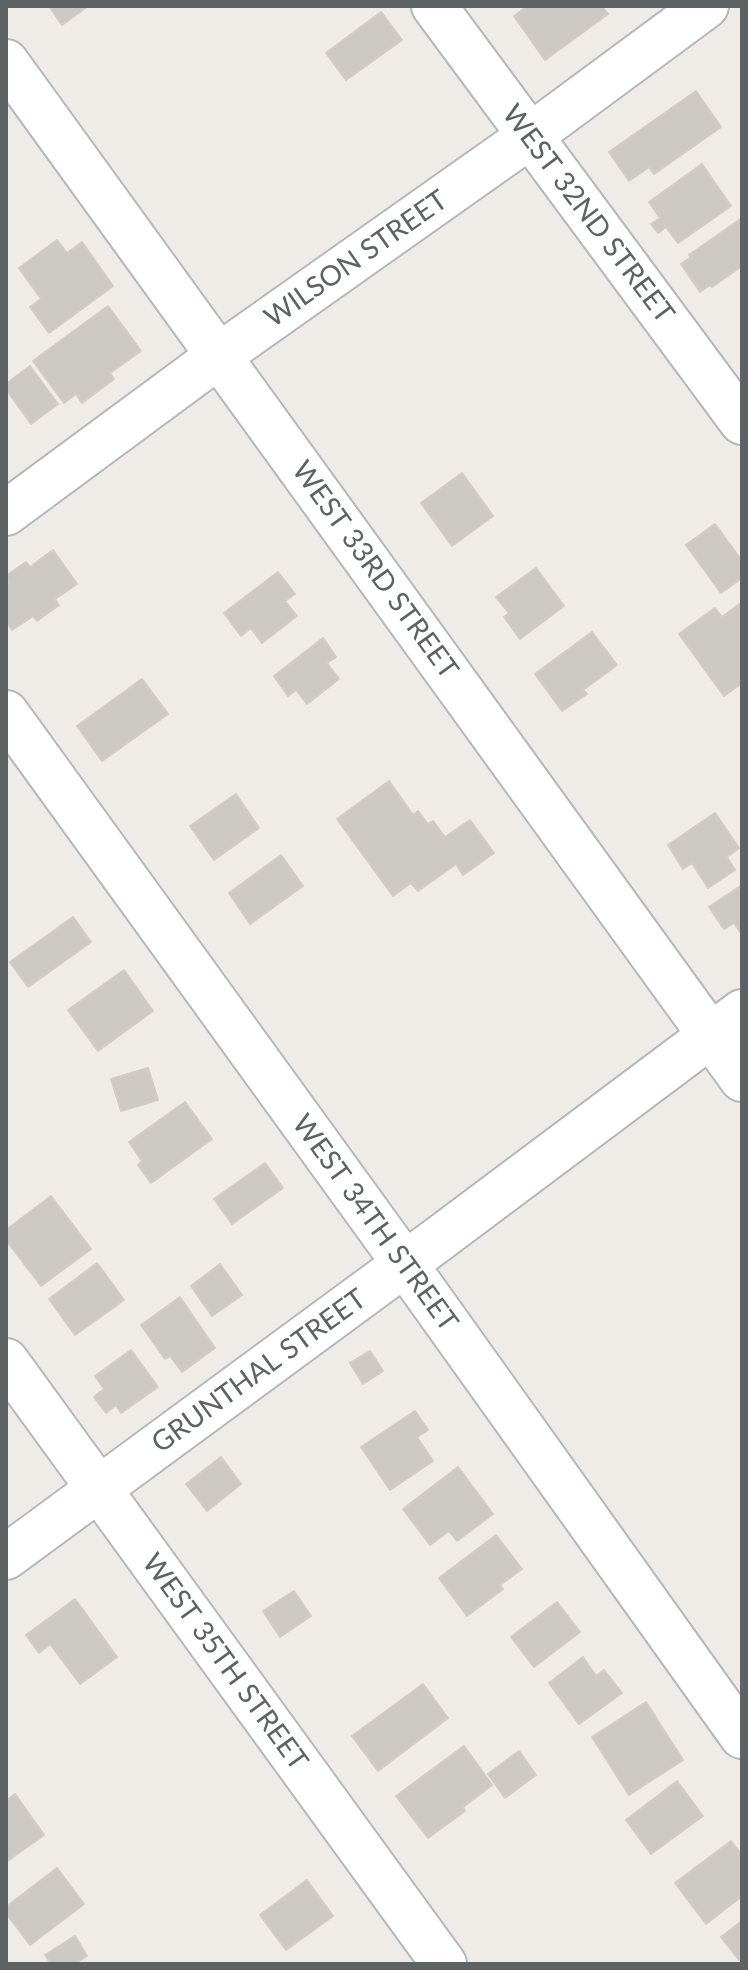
<!DOCTYPE html>
<html>
<head>
<meta charset="utf-8">
<style>
  body { margin:0 }
  #map { position:relative; width:748px; height:1970px; overflow:hidden; background:#efebe6; font-family:Lato,sans-serif }
  canvas { display:block }
  .frame { position:absolute; inset:0; border:8px solid #5d6265; pointer-events:none }
</style>
</head>
<body>
<div id="map">
<canvas width="748" height="1970"></canvas>
<div class="frame"></div>
</div>
<script>
const ctx = document.querySelector('canvas').getContext('2d');
ctx.lineJoin = 'round';
function paint(path, color) { ctx.fillStyle = color; ctx.fill(path, 'evenodd'); }
const toPath = rows => new Path2D(rows.map(r => 'M' + r).join(''));
function strokePath(path, color, width, dash) { ctx.strokeStyle = color; ctx.lineWidth = width; ctx.lineCap = dash ? 'butt' : 'round'; ctx.setLineDash(dash || []); ctx.stroke(path); }
function write(font, color, halo, rows, align = 'center') {
  ctx.font = font + ' Lato,sans-serif'; ctx.lineWidth = 6; ctx.setLineDash([]); ctx.textBaseline = 'middle'; ctx.strokeStyle = halo; ctx.fillStyle = color; for (const [text, x, y, turn = 0] of rows) {
    ctx.save(); ctx.translate(x, y); ctx.rotate((+turn || 0) * Math.PI / 180); ctx.textAlign = isNaN(turn) ? turn : align; if (halo) ctx.strokeText(text, 0, 0); ctx.fillText(text, 0, 0); ctx.restore();
  }
}
const building = toPath([
  [49,6,88,6,62,25,49,6],
  [528,6,602,6,608,14,545,60,514,16,528,6],
  [381,12,402,40,346,80,326,53,381,12],
  [696,91,721,127,654,174,649,167,629,181,609,152,696,91],
  [702,164,731,206,678,243,666,227,658,233,651,224,660,218,649,202,702,164],
  [742,218,742,266,712,287,710,285,700,292,681,264,691,257,689,255,742,218],
  [57,240,67,253,82,242,113,286,49,333,30,307,41,299,19,268,57,240],
  [108,306,141,351,110,373,114,379,82,403,76,394,64,403,33,361,108,306],
  [30,366,58,404,31,424,6,389,6,384,30,366],
  [462,473,493,516,452,546,421,503,462,473],
  [715,524,742,561,742,578,721,593,686,545,715,524],
  [53,550,77,584,55,599,59,605,37,621,33,616,12,630,6,621,6,585,9,582,6,576,26,562,30,567,53,550],
  [536,568,564,606,520,639,504,617,509,613,496,597,536,568],
  [278,572,295,594,285,601,297,616,262,643,251,628,241,636,224,613,278,572],
  [742,602,742,683,724,696,679,634,715,608,722,617,742,602],
  [592,632,617,665,583,690,587,694,562,711,535,674,592,632],
  [323,638,336,657,327,663,339,679,307,704,296,690,288,696,274,676,323,638],
  [142,679,168,714,102,761,77,726,142,679],
  [389,781,413,815,418,811,428,824,433,821,445,837,470,820,494,853,463,875,456,864,418,891,411,883,393,896,337,819,389,781],
  [236,794,259,828,214,860,190,826,236,794],
  [715,813,739,848,727,857,735,870,708,888,692,863,683,869,668,845,715,813],
  [281,855,303,886,250,924,229,893,281,855],
  [742,885,742,935,734,923,724,929,709,907,742,885],
  [73,917,91,942,28,987,10,962,73,917],
  [124,970,153,1011,98,1051,68,1010,124,970],
  [148,1068,158,1100,121,1111,111,1079,148,1068],
  [185,1102,212,1139,151,1183,138,1165,142,1161,129,1142,185,1102],
  [265,1163,283,1188,232,1224,214,1199,265,1163],
  [51,1196,91,1249,41,1286,6,1240,6,1230,51,1196],
  [97,1263,124,1300,75,1335,49,1299,97,1263],
  [220,1264,242,1295,212,1316,191,1286,220,1264],
  [180,1297,215,1348,182,1372,170,1356,165,1359,141,1325,180,1297],
  [131,1350,158,1387,121,1413,116,1405,106,1413,94,1397,104,1389,95,1376,131,1350],
  [370,1351,383,1371,363,1384,350,1363,370,1351],
  [415,1411,428,1430,417,1437,433,1461,390,1490,361,1447,415,1411],
  [221,1457,241,1484,207,1511,186,1484,221,1457],
  [458,1467,493,1514,457,1541,449,1531,430,1545,403,1509,458,1467],
  [496,1535,522,1569,500,1585,503,1589,467,1616,439,1578,496,1535],
  [294,1591,311,1616,280,1637,263,1611,294,1591],
  [75,1599,117,1657,80,1684,50,1644,39,1653,26,1635,75,1599],
  [557,1602,580,1632,534,1667,511,1637,557,1602],
  [583,1657,596,1676,604,1670,622,1693,579,1724,549,1683,583,1657],
  [423,1684,448,1718,378,1771,352,1736,423,1684],
  [646,1702,683,1760,629,1795,592,1737,646,1702],
  [464,1746,492,1785,463,1807,465,1811,428,1838,396,1796,464,1746],
  [519,1751,536,1775,505,1798,488,1774,519,1751],
  [677,1781,703,1816,651,1854,626,1820,677,1781],
  [15,1794,44,1835,6,1862,6,1801,15,1794],
  [731,1841,742,1855,742,1896,706,1924,675,1883,731,1841],
  [57,1868,84,1904,30,1945,6,1913,6,1907,57,1868],
  [307,1880,333,1916,286,1950,260,1915,307,1880],
  [742,1921,742,1964,721,1937,742,1921],
  [75,1936,87,1956,74,1964,51,1964,45,1955,75,1936]
]);
paint(building, '#ccc8c4');
strokePath(building, '#d3cbc4', 2);
const minor = toPath([
  [434,6,742,422],
  [6,62,742,1079],
  [6,513,220,355,530,136,706,6],
  [6,713,405,1264,742,1736],
  [6,1361,444,1964],
  [6,1557,436,1241,742,1012]
]);
strokePath(minor, '#b3b7b9', 48);
strokePath(minor, '#fff', 44);
write('28px', '#5d6265', '#fff', [
  ["WEST 32ND STREET",588,214,53],
  ["WILSON STREET",356,259,-35],
  ["WEST 33RD STREET",375,570,54],
  ["WEST 34TH STREET",375,1223,54],
  ["GRUNTHAL STREET",259,1371,-36],
  ["WEST 35TH STREET",225,1662,54]
]);
</script>
</body>
</html>
